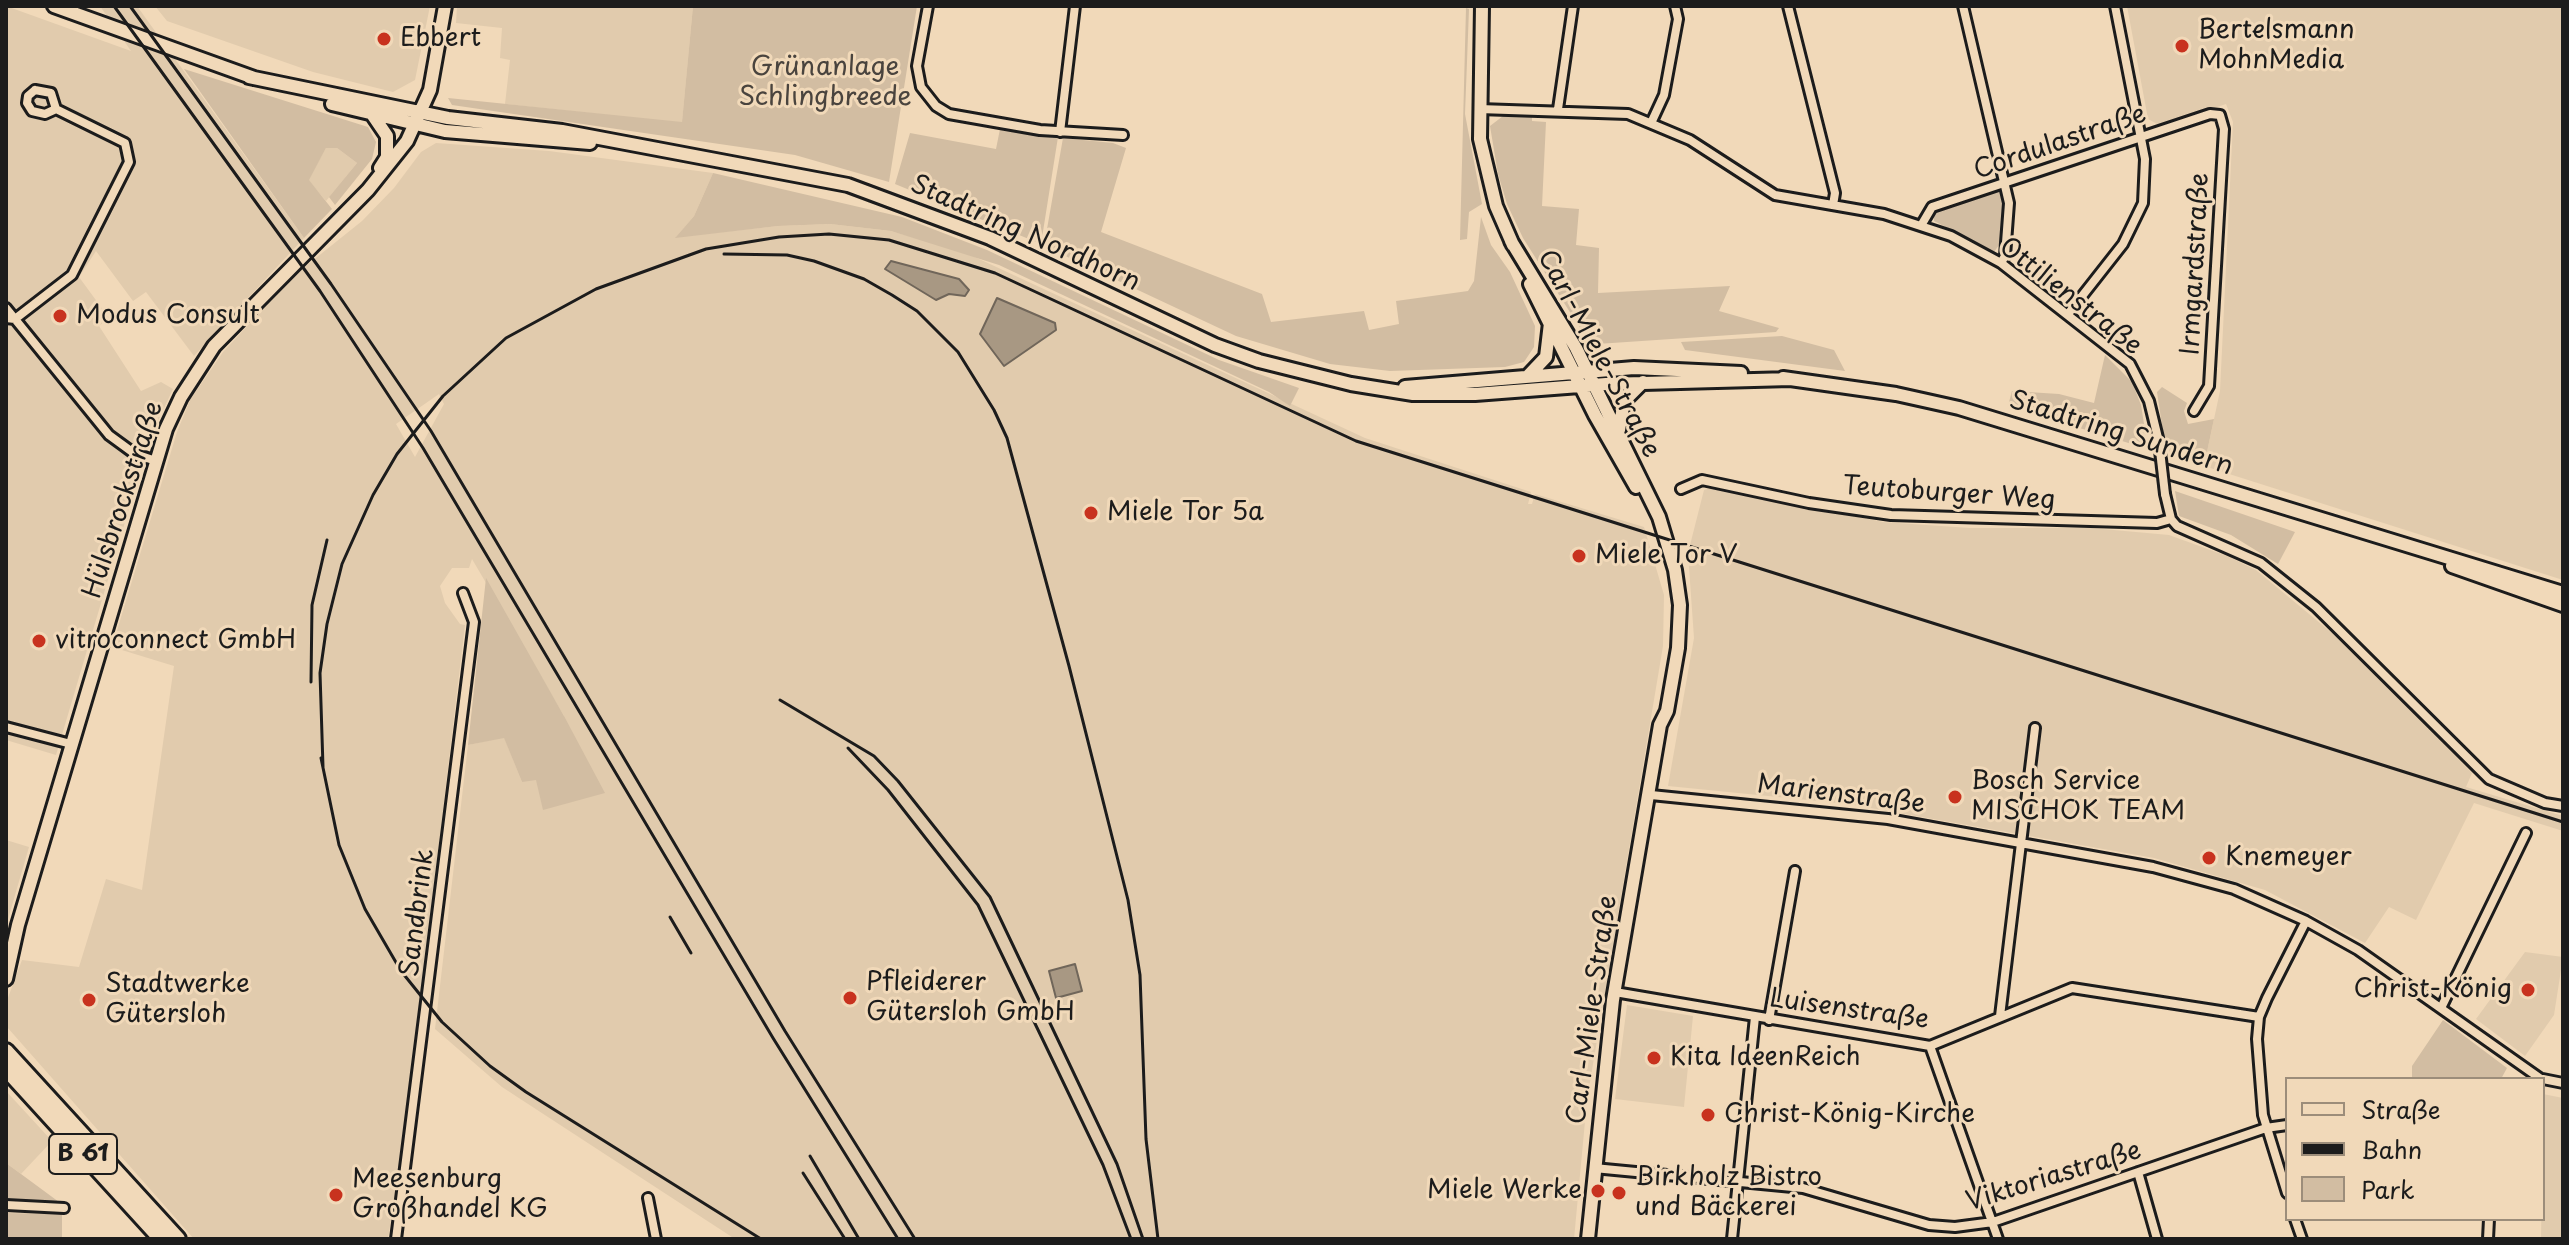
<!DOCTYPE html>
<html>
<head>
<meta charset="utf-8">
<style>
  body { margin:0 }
  #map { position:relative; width:2569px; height:1245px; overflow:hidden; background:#f1d9b9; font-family:"Playpen Sans",sans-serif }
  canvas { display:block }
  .frame { position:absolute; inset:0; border:8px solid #1c1c1c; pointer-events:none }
  .legend { position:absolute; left:2285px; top:1077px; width:260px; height:144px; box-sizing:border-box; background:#f1d9b9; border:2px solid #9c8d7a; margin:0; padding:10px 14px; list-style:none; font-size:24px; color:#1c1c1c }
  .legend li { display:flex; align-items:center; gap:16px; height:40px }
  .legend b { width:40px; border:2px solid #9c8d7a }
</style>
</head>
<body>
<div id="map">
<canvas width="2569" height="1245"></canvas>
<div class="frame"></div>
<ul class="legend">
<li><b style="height:10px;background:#f1d9b9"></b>Straße</li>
<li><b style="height:10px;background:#1c1c1c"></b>Bahn</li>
<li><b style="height:22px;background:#d2bda2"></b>Park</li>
</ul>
</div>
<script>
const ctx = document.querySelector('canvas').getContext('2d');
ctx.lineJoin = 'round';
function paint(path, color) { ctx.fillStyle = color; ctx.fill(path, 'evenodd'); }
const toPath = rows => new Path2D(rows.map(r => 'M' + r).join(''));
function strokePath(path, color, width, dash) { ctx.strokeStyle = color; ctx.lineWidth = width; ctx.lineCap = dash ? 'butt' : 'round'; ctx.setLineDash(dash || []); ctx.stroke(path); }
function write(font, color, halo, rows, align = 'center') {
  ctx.font = font + ' "Playpen Sans",sans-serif'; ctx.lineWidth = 6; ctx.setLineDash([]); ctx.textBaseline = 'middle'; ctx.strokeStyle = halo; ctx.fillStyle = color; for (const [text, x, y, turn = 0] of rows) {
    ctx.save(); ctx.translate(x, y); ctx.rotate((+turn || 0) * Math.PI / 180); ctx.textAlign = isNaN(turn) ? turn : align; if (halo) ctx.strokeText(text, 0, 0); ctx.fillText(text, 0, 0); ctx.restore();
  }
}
paint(toPath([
  [6,6,131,51,100,6,137,6,304,238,194,356,146,292,133,301,96,251,79,277,109,318,99,326,141,391,161,382,173,389,157,423,136,485,56,755,6,740],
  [155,6,430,6,415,80,393,92,313,72,167,21],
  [457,6,693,6,682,123,505,104,510,60,500,58,502,28,456,23],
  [2127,6,2562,6,2563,580,2204,466,2220,391,2233,122,2226,104,2161,126,2148,119],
  [436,143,549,151,713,173,694,216,676,237,778,226,830,224,891,231,964,252,1365,438,1531,492,1528,504,1532,504,1535,494,1644,527,1664,595,1663,646,1587,1100,1574,1239,735,1239,502,1087,435,1029,468,745,504,737,522,782,564,716,472,559,469,568,452,568,440,586,445,603,460,624,465,625,405,1129,388,1239,194,1239,7,1027,6,1003,22,960,79,967,106,879,142,890,174,666,112,647,177,432,190,400,223,352,296,274,362,221,394,188,421,152],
  [439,394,444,404,415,457,396,424],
  [326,148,337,148,357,163,326,201,308,180],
  [1714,487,1883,522,1970,528,2092,528,2169,535,2227,556,2256,570,2356,653,2472,773,2466,787,2563,816,2563,831,2474,803,2416,920,2389,907,2365,943,2265,890,2154,858,1848,804,1668,786,1694,638,1688,553,1704,490],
  [6,840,29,847,6,926],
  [2525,952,2563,957,2554,1015,2525,1056,2476,1019],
  [1627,1005,1693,1016,1684,1107,1615,1099],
  [6,1091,52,1141,21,1174,6,1163],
  [2543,1094,2563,1098,2563,1239,2541,1239]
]), '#e1cbad');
paint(toPath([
  [693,6,917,6,889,182,795,155,452,105,448,98,682,122],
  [1466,8,1469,9,1465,114,1482,204,1469,212,1467,239,1460,240],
  [184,69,368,127,376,142,372,159,335,205,329,197,357,163,337,148,326,148,309,180,332,209,304,238],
  [1503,116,1532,117,1532,121,1546,122,1542,206,1579,209,1576,245,1599,248,1598,293,1730,286,1719,311,1779,328,1776,332,1597,344,1585,336,1523,238,1507,204,1498,174,1490,126],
  [1000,129,1058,137,1041,244,895,184,910,133,996,149],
  [1063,138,1113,143,1126,148,1101,232,1262,294,1271,322,1364,311,1369,330,1399,324,1396,301,1468,291,1474,281,1481,217,1491,245,1510,272,1535,326,1534,347,1524,362,1505,367,1390,371,1330,364,1236,336,1044,246],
  [713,173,902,217,987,250,1219,360,1299,388,1290,406,1269,392,999,265,891,231,830,224,778,226,675,238,694,216],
  [2002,190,2004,223,2002,241,1994,252,1934,221,1934,212],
  [1782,336,1834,350,1845,371,1685,350,1681,342],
  [2105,355,2132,382,2141,405,2148,449,2008,406,2012,391,2059,394,2094,403],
  [2162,387,2187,403,2184,411,2188,424,2214,419,2204,466,2170,456,2169,446,2165,445,2157,392],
  [2175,491,2295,532,2278,564,2231,535,2179,516],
  [486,578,564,716,605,793,543,810,536,780,522,782,504,738,468,745],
  [2443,1020,2507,1068,2501,1079,2412,1079,2412,1066],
  [6,1163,21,1174,59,1202,6,1200],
  [6,1213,62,1214,62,1239,6,1239]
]), '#d2bda2');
const water = toPath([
  [891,261,959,279,969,290,965,296,949,294,936,300,885,269,891,261],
  [997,298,1055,323,1056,330,1004,366,980,334,997,298],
  [1075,964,1082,991,1056,998,1049,971,1075,964]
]);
paint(water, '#a89883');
strokePath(water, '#70665a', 2);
const street = toPath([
  [928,6,917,66,921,87,936,106,949,114,1040,130,1123,135],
  [1788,6,1835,193,1833,205],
  [1963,6,2009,203,2005,256,2001,263],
  [35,90,51,93,56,109,45,114,32,111,27,103,28,96,35,90],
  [1479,109,1628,114,1690,140,1775,195,1884,214,1951,236,2001,263,2130,364,2149,401,2159,442],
  [1558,109,1573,6],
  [1652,121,1664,95,1678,19,1675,6],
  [1060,132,1075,6],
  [1922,224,1932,207,2210,114,2220,115,2224,129,2209,386,2194,411],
  [6,308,109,435,135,454,156,461],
  [2068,314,2123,244,2143,203,2145,159,2115,6],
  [6,318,15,319,72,275,129,162,125,143,56,109],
  [1681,489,1702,480,1809,503,1891,515,2157,523,2171,519],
  [2165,494,2171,519,2177,526,2261,563,2316,607,2489,779,2545,803,2563,806],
  [6,727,71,744],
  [1651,795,1888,819,2153,867,2234,889,2306,921,2358,950,2541,1079],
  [1615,992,1930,1046,2072,988,2259,1017],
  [2442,1006,2526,833],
  [2000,1016,2035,728],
  [1769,1020,1795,871],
  [1930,1046,1998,1239],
  [2543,1079,2563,1083],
  [1594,1168,1803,1188,1929,1225,1955,1227,1993,1222,2266,1128,2287,1125],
  [2138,1172,2157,1239],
  [2287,1193,2263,1115,2257,1039,2259,1017,2267,998,2306,921],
  [648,1198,656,1239],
  [6,1205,64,1208],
  [2295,1219,2302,1239],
  [396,1239,474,622,463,593],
  [1732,1239,1755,1017],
  [2488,1239,2489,1219]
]);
const secondary = toPath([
  [54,6,254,78],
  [1482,6,1480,139,1496,206,1513,245],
  [249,77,448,118,562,131,848,185,990,238,1215,345,1259,361,1351,384,1413,394,1475,394,1606,384,1791,379],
  [332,104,445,131,590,143],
  [372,114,387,136,387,157,380,168],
  [1511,241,1576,348,1659,517,1675,570,1680,605,1678,648,1667,711,1660,725,1613,1000,1588,1239],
  [1530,284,1595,415,1636,487],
  [1528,376,1546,357,1550,323],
  [1783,378,1896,394,1959,408,2563,593],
  [1405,387,1634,368,1741,373],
  [1619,430,1624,401,1643,382],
  [2452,566,2563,605],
  [6,979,18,925,166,429,181,397,214,346,368,190,407,141,430,90,445,6]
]);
const primary = toPath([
  [6,1051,178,1239],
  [6,1069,161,1239]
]);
strokePath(street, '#1c1c1c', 14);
strokePath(secondary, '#1c1c1c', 18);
strokePath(primary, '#1c1c1c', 20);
strokePath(street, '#f1d9b9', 8);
strokePath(secondary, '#f1d9b9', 12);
strokePath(primary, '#f1d9b9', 14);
strokePath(toPath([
  [114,6,320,291,423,448,773,1038,898,1239],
  [130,6,331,284,431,431,785,1031,915,1239],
  [724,254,787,255,814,261,864,279,892,295,917,311,958,352,994,410,1007,438,1069,666,1128,900,1140,975,1146,1139,1158,1239],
  [311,682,312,605,327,540],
  [780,700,874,756,898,781,990,897,1117,1164,1143,1239],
  [848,748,888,790,978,905,1103,1165,1131,1239],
  [321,758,339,845,365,909,401,971,442,1022,490,1066,526,1092,761,1239],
  [323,767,320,673,327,624,342,564,373,495,397,454,443,396,506,338,596,289,706,249,779,237,829,234,889,240,995,273,1356,441,2563,822],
  [670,917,691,953],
  [810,1156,859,1239],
  [803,1173,845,1239]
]), '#1c1c1c', 3);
const streetBridge = toPath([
  [2159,442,2165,494]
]);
strokePath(streetBridge, '#1c1c1c', 14, []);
strokePath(streetBridge, '#f1d9b9', 8);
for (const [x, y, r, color] of [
  [384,39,8,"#c8321e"],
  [2182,46,8,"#c8321e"],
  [60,316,8,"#c8321e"],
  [1091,513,8,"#c8321e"],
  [1579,556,8,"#c8321e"],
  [39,641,8,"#c8321e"],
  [1955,797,8,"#c8321e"],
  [2209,858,8,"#c8321e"],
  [2528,990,8,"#c8321e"],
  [850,998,8,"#c8321e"],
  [89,1000,8,"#c8321e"],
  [1654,1058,8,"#c8321e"],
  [1708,1115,8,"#c8321e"],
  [1598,1191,8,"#c8321e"],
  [1619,1193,8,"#c8321e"],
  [336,1195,8,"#c8321e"]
]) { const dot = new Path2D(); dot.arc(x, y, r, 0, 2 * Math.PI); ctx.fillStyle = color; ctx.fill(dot); strokePath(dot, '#f1d9b9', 3); }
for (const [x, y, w] of [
  [83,1154,68]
]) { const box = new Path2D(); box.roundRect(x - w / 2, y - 20, w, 40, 6); ctx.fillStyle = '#f1d9b9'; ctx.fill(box); strokePath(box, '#1c1c1c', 2); }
write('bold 24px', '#1c1c1c', null, [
  ["B 61",83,1154]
]);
write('26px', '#1c1c1c', '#f1d9b9', [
  ["Bertelsmann",2198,31],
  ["MohnMedia",2198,61],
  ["Ebbert",400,39],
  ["Modus Consult",76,316],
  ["Miele Tor 5a",1107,513],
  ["Miele Tor V",1595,556],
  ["vitroconnect GmbH",55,641],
  ["Bosch Service",1971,782],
  ["MISCHOK TEAM",1971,812],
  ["Knemeyer",2225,858],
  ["Pfleiderer",866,983],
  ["Gütersloh GmbH",866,1013],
  ["Stadtwerke",105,985],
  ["Gütersloh",105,1015],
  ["Christ-König",2512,990,"right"],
  ["Kita IdeenReich",1670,1058],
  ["Christ-König-Kirche",1724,1115],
  ["Birkholz Bistro",1635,1178],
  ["und Bäckerei",1635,1208],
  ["Meesenburg",352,1180],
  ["Großhandel KG",352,1210],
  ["Miele Werke",1582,1191,"right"]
], 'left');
write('26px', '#4a443e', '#f1d9b9', [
  ["Grünanlage",825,68],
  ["Schlingbreede",825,98]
]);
write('26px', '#1c1c1c', '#f1d9b9', [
  ["Cordulastraße",2060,143,-19],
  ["Stadtring Nordhorn",1025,234,24],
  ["Irmgardstraße",2196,264,-87],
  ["Ottilienstraße",2070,297,38],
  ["Carl-Miele-Straße",1598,354,62],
  ["Stadtring Sundern",2121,434,17],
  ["Teutoburger Weg",1949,494,4],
  ["Hülsbrockstraße",124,500,-72],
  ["Marienstraße",1841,795,7],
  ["Sandbrink",418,913,-83],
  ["Carl-Miele-Straße",1593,1010,-82],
  ["Luisenstraße",1849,1010,8],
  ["Viktoriastraße",2054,1177,-17]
]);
</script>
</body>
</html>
